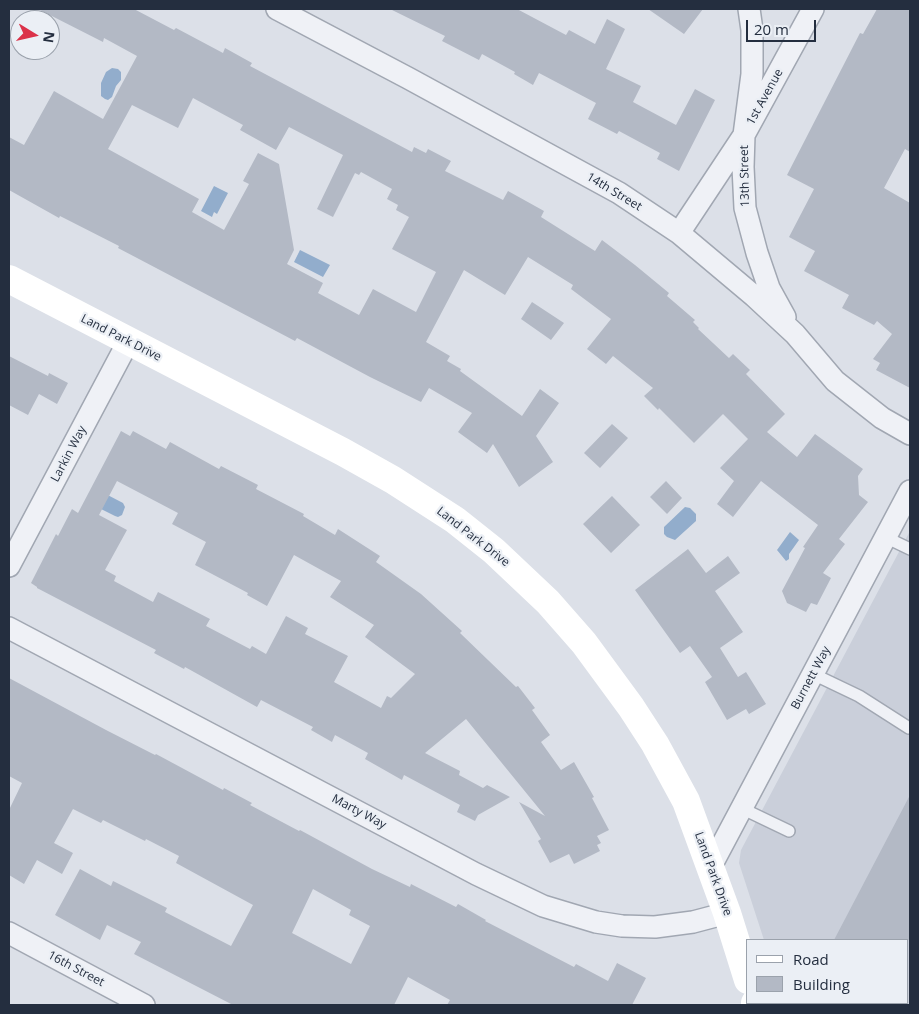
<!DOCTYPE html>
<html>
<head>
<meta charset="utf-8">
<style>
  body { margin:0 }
  #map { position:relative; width:919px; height:1014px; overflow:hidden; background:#dce0e8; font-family:"Open Sans",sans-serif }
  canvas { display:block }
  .frame { position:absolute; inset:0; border:10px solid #242e3f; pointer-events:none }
  .legend { position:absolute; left:746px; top:939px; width:162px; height:65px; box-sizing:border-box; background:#ebeff5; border:1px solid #9ba2ac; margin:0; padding:6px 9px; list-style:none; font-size:15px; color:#242e3f }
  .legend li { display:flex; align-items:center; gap:10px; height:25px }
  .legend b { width:25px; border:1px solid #9ba2ac }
  .north { position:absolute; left:10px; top:10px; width:50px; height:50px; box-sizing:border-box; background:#ebeff5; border:1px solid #9ba2ac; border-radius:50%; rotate:99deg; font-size:14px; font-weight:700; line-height:20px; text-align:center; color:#242e3f }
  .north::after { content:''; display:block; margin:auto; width:18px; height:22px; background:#db3249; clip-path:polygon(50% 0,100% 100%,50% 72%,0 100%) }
  .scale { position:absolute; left:746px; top:20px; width:70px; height:22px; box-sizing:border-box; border:2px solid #242e3f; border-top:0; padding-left:6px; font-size:15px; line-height:18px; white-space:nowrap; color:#242e3f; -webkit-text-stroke:4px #ebeff5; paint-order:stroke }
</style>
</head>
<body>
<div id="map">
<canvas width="919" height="1014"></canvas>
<div class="frame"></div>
<ul class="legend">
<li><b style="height:6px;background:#fff"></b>Road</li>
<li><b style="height:14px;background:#b3b9c5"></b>Building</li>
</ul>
<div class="north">N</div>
<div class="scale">20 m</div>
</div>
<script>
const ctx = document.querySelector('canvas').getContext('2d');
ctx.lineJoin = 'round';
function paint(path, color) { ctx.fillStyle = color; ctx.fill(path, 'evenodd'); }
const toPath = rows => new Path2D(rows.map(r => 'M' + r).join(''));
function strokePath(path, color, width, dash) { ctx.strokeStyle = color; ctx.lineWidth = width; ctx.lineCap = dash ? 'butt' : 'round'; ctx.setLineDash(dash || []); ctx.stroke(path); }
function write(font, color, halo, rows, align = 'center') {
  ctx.font = font + ' "Open Sans",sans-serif'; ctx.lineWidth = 4.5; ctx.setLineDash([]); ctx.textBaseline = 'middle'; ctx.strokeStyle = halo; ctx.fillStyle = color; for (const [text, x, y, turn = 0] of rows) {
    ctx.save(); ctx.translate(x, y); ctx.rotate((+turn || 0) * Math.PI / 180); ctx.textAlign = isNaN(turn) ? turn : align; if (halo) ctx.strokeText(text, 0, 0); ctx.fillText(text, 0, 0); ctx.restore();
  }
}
paint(toPath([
  [910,531,910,1005,786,1005,785,1003,908,1003,908,940,764,940,739,863,741,850]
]), '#cacfda');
paint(toPath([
  [112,68,118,69,121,72,121,80,116,86,112,97,108,100,105,99,101,96,101,83,106,72],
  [214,186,228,193,217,214,214,212,212,217,201,211],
  [300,250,330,265,323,277,294,262],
  [98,490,123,503,125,507,122,515,118,517,115,516,91,504],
  [685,507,690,508,696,514,696,521,675,540,667,537,664,534,664,527],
  [790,532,799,540,789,554,789,559,786,561,777,550]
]), '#92adcc');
paint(toPath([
  [38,9,134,9,174,30,176,28,223,53,225,48,252,63,250,66,412,152,414,147,426,153,428,149,451,161,445,171,503,200,508,191,544,211,541,217,595,251,602,240,635,265,669,293,667,296,695,320,693,322,699,328,698,329,729,358,733,354,750,370,746,374,785,414,767,432,797,457,815,434,863,469,858,476,859,495,868,502,839,539,845,544,823,573,831,578,817,605,811,603,806,612,787,603,782,591,805,548,803,547,818,525,761,481,733,517,717,504,734,481,720,468,748,439,723,414,694,443,659,408,658,410,644,396,653,388,613,356,606,364,587,349,611,319,571,289,573,285,528,257,505,295,464,270,426,342,450,356,447,361,461,369,460,371,522,416,540,389,559,403,536,436,553,462,519,487,493,444,487,453,458,432,472,413,429,388,421,402,370,377,297,338,295,341,118,248,119,246,60,216,59,218,9,190,9,137,24,145,54,91,103,119,137,56,104,38,103,42],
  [193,98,243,125,240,130,276,150,289,127,343,155,317,209,333,217,355,173,359,175,361,172,392,189,387,199,398,205,396,210,409,217,392,249,436,272,416,312,373,289,359,315,318,293,323,283,287,264,294,250,279,164,258,153,243,181,249,184,224,230,192,212,199,199,108,149,132,105,178,128],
  [390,9,517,9,566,35,569,30,595,44,607,19,625,29,606,69,641,86,633,102,676,125,695,89,715,100,679,171,657,159,660,153,619,131,617,134,588,119,596,103,539,73,533,85,514,74,515,72,482,54,479,60,442,41,445,36],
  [648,9,703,9,684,34],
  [877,9,910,9,910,152,905,149,884,188,910,203,910,388,876,370,880,363,873,359,892,334,877,321,874,325,842,308,849,295,804,271,815,251,789,237,814,189,787,175,860,33,863,34],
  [532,302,564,323,551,340,521,319],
  [9,356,48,376,49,373,68,383,57,404,39,394,28,415,9,405],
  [612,424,628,438,600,468,584,453],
  [121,431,130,436,133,431,166,449,170,442,219,469,221,466,258,485,256,489,304,514,303,516,335,535,338,529,380,556,376,562,421,594,462,631,460,633,516,687,518,686,535,708,532,710,550,735,541,742,561,770,574,762,594,797,592,798,609,830,597,836,601,843,597,845,600,851,574,864,569,854,550,863,538,841,541,839,519,802,545,816,466,719,425,753,460,771,459,775,483,788,487,785,510,797,478,815,475,821,457,812,460,805,404,775,402,780,365,759,368,753,335,735,332,742,311,730,313,727,261,700,257,707,185,667,184,669,154,653,156,650,37,588,37,587,31,583,56,534,58,536,72,509,78,513],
  [117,481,178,513,172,524,206,542,195,565,248,593,247,595,267,606,294,555,341,581,330,597,374,625,365,637,415,674,391,698,387,696,381,708,334,682,348,656,305,634,308,628,286,616,266,654,252,646,250,649,206,626,210,619,158,592,153,602,114,581,116,576,105,570,127,530,99,515],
  [666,481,682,498,667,514,650,497],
  [612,496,640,525,611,553,583,524],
  [688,549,706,573,728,556,740,573,715,591,743,632,720,648,738,677,746,672,766,704,749,714,746,709,727,720,705,682,712,677,690,646,680,653,635,590],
  [9,678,106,730,155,755,156,754,223,790,224,788,252,803,250,805,299,831,300,830,372,869,410,887,411,884,456,907,458,904,486,920,485,921,574,967,576,964,608,981,617,963,646,978,632,1005,447,1005,450,1000,408,977,394,1005,233,1005,134,954,141,942,107,925,100,940,55,915,80,869,111,886,113,881,167,908,165,912,231,946,253,905,176,863,179,856,146,839,145,841,103,820,101,823,73,809,54,843,73,853,62,874,37,860,24,884,9,875,9,810,22,783,9,776],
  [313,889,351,910,349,915,370,926,351,964,292,933],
  [910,795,910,940,834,940]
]), '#b3b9c5');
const lane = toPath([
  [885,537,910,549],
  [813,674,859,696,909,728],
  [741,808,789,831]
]);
const street = toPath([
  [277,9,408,78,619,193,679,233,754,296,795,334,835,381,882,418,910,434],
  [749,9,752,30,752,74,744,135,743,167,745,208,757,253,769,288,785,317],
  [679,233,744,135,813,9],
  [9,566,128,342],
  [9,628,476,874,543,906,596,922,622,926,655,927,693,922,727,913],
  [711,866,910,491],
  [9,933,144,1005]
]);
strokePath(lane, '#a1a7b2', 14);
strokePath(street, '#a1a7b2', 24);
strokePath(lane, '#eff1f6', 11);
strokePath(street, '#eff1f6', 21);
strokePath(toPath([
  [9,279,343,452,393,480,455,520,494,551,548,602,584,643,631,707,655,744,686,801,727,913,748,980],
  [755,1003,756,1005]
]), '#fff', 28);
write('12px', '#242e3f', '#ebeff5', [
  ["1st Avenue",765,97,-61],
  ["13th Street",745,176,-91],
  ["14th Street",614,192,31],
  ["Land Park Drive",121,338,27],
  ["Larkin Way",69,454,-62],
  ["Land Park Drive",473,537,38],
  ["Burnett Way",811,678,-62],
  ["Marty Way",359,812,28],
  ["Land Park Drive",713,874,70],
  ["16th Street",76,969,28]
]);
</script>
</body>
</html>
